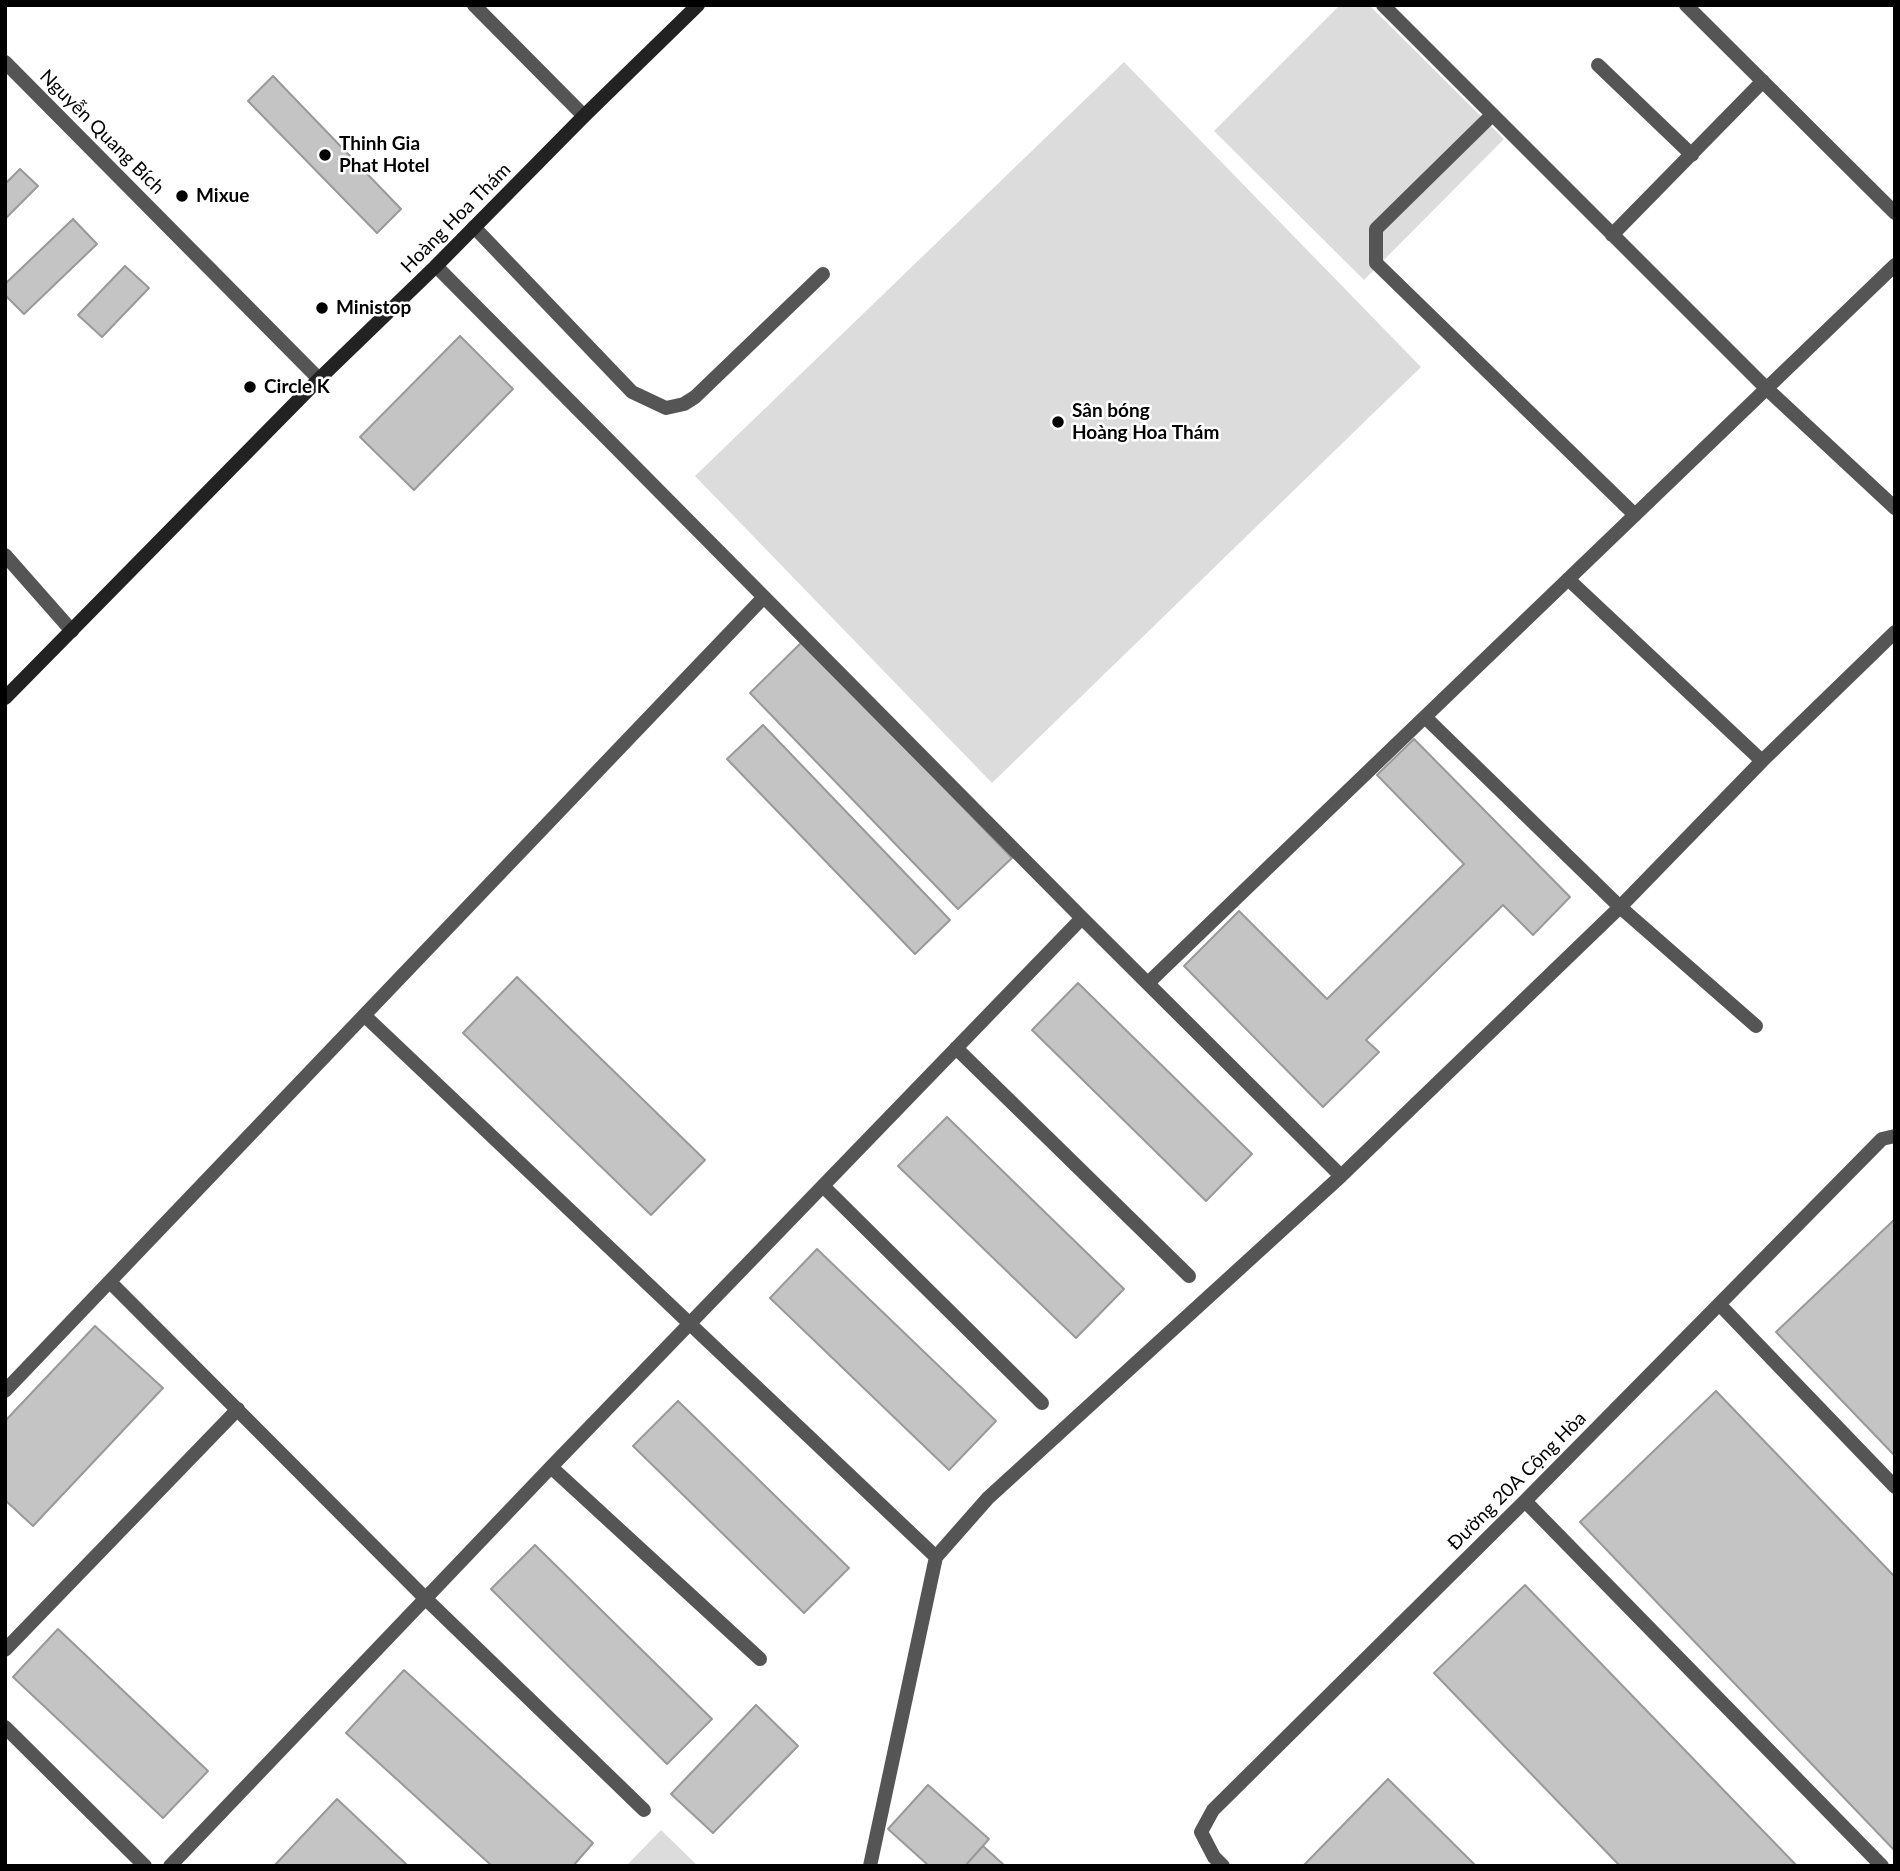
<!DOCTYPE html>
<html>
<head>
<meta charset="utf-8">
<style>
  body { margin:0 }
  #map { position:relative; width:1900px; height:1871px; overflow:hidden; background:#fff; font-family:Lato,sans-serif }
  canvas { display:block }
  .frame { position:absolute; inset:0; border:7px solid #000; pointer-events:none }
</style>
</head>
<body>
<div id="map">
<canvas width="1900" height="1871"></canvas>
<div class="frame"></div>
</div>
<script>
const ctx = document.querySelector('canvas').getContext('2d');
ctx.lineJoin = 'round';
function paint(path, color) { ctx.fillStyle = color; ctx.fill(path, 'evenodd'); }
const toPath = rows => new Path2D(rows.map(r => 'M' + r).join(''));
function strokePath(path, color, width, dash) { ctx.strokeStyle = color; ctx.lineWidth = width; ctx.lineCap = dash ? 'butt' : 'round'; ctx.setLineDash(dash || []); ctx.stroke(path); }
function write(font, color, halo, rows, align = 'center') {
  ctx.font = font + ' Lato,sans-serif'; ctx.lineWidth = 5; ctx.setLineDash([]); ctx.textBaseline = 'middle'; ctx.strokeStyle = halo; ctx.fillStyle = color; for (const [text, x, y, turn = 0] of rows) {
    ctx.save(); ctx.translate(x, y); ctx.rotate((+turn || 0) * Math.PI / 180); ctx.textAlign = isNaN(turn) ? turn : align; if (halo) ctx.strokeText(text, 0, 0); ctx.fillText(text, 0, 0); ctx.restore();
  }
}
paint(toPath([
  [1340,5,1369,5,1504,139,1364,280,1214,131],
  [1124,62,1421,367,992,783,695,476],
  [661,1830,698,1866,626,1866]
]), '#dcdcdc');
const building = toPath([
  [273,76,401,209,377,233,248,101,273,76],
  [20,169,38,186,5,219,5,184,20,169],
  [73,219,97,244,24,314,5,295,5,284,73,219],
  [125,266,149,288,102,337,78,315,125,266],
  [460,336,513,389,414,490,360,437,460,336],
  [803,641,1012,858,958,909,750,693,803,641],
  [763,725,950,920,915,954,727,759,763,725],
  [1414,739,1570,897,1533,935,1503,905,1366,1040,1379,1052,1323,1107,1184,966,1239,911,1327,999,1464,864,1377,775,1414,739],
  [517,977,705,1160,651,1215,463,1033,517,977],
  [1078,983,1252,1154,1206,1201,1032,1030,1078,983],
  [947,1117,1124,1289,1076,1338,898,1166,947,1117],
  [1895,1219,1895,1456,1776,1332,1895,1219],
  [817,1249,996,1421,949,1470,770,1298,817,1249],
  [95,1326,163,1388,33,1526,5,1500,5,1421,95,1326],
  [1716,1391,1895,1577,1895,1851,1580,1522,1716,1391],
  [678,1401,849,1568,804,1613,633,1446,678,1401],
  [535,1545,712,1719,667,1764,491,1589,535,1545],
  [1525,1585,1797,1866,1620,1866,1434,1673,1525,1585],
  [58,1629,208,1771,163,1818,13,1677,58,1629],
  [404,1670,593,1843,573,1866,492,1866,346,1733,404,1670],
  [756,1705,798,1746,713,1833,671,1794,756,1705],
  [1388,1779,1476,1866,1303,1866,1388,1779],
  [928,1785,989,1839,965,1866,929,1866,888,1829,928,1785],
  [337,1799,406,1864,405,1866,274,1866,337,1799],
  [983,1846,1005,1866,965,1866,983,1846]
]);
paint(building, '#c4c4c4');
strokePath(building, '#999', 2);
strokePath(toPath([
  [474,5,584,116],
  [1383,5,1766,388,1895,508],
  [1686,5,1895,213],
  [1598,65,1692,155],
  [1492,115,1376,229,1376,263,1635,515],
  [474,227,632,392,666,408,684,404,695,397,823,274],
  [1612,235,1763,81],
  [436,266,1082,918,1341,1176],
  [5,555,72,631],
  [1568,579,1762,761],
  [1425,717,1620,907,1762,761,1895,632],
  [1148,983,1895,265],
  [365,1016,936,1557],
  [956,1048,1189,1276],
  [823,1186,1042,1403],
  [111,1283,426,1599,644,1810],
  [1720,1305,1895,1487],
  [5,1391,764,597],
  [551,1467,760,1659],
  [1525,1501,1882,1866],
  [5,1650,238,1409],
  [5,1727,145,1866],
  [170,1866,551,1467,1082,918],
  [870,1866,936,1557,988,1498,1341,1176,1620,907,1756,1026],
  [1223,1866,1214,1857,1201,1832,1213,1810,1525,1501,1882,1139,1895,1136]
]), '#555', 14);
strokePath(toPath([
  [5,62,319,379]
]), '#555', 14);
strokePath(toPath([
  [5,698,319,379,436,266,584,116,698,5]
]), '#222', 14);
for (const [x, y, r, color] of [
  [325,155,7,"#000"],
  [182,196,7,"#000"],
  [322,308,7,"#000"],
  [250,387,7,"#000"],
  [1058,422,7,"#000"]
]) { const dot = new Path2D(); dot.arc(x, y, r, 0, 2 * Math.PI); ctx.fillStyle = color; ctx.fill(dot); strokePath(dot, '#fff', 2.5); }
write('19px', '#000', '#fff', [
  ["Nguyễn Quang Bích",102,132,45],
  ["Hoàng Hoa Thám",456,218,-45],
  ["Đường 20A Cộng Hòa",1517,1481,-45]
]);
write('bold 19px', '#000', '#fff', [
  ["Thinh Gia",339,144],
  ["Phat Hotel",339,166],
  ["Mixue",196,196],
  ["Ministop",336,308],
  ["Circle K",264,387],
  ["Sân bóng",1072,411],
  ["Hoàng Hoa Thám",1072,433]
], 'left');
</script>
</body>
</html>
